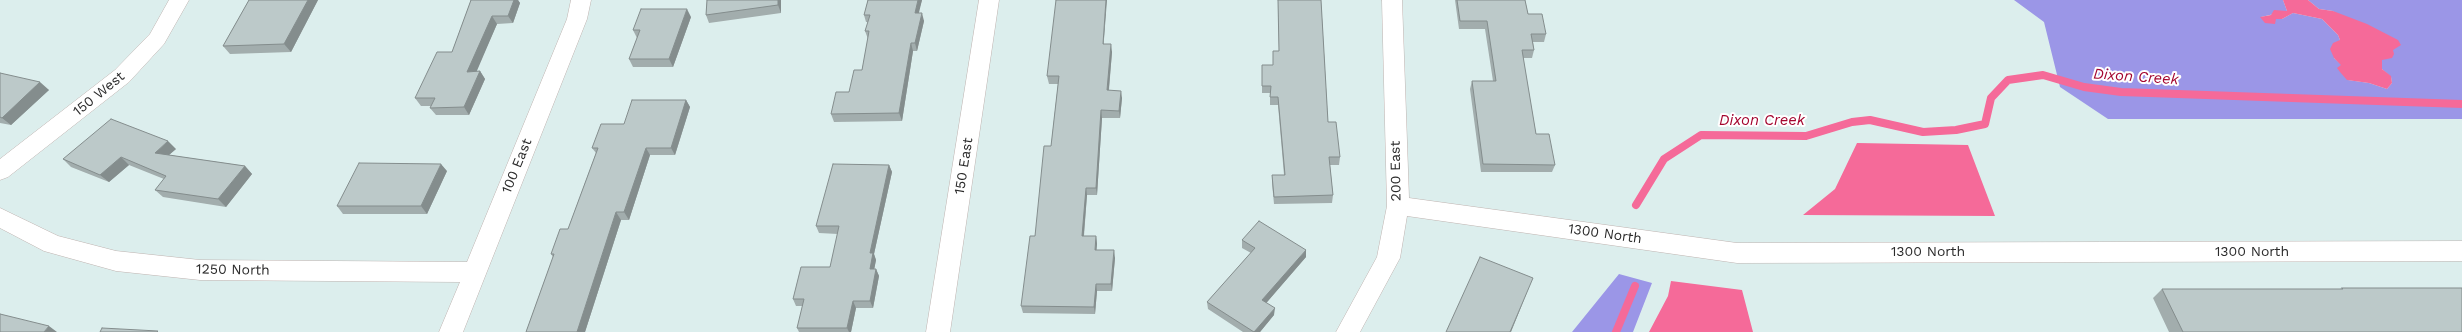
<!DOCTYPE html>
<html>
<head>
<meta charset="utf-8">
<style>
  body { margin:0 }
  canvas { display:block; background:#dceeed }
</style>
</head>
<body>
<canvas width="2462" height="332"></canvas>
<script>
const ctx = document.querySelector('canvas').getContext('2d');
ctx.lineJoin = 'round';
function paint(path, color) { ctx.fillStyle = color; ctx.fill(path, 'evenodd'); }
const toPath = rows => new Path2D(rows.map(r => 'M' + r).join(''));
function strokePath(path, color, width, dash) { ctx.strokeStyle = color; ctx.lineWidth = width; ctx.lineCap = dash ? 'butt' : 'round'; ctx.setLineDash(dash || []); ctx.stroke(path); }
function write(font, color, halo, rows, align = 'center') {
  ctx.font = font + ' "Work Sans",sans-serif'; ctx.lineWidth = 4; ctx.setLineDash([]); ctx.textBaseline = 'middle'; ctx.strokeStyle = halo; ctx.fillStyle = color; for (const [text, x, y, turn = 0] of rows) {
    ctx.save(); ctx.translate(x, y); ctx.rotate((+turn || 0) * Math.PI / 180); ctx.textAlign = isNaN(turn) ? turn : align; if (halo) ctx.strokeText(text, 0, 0); ctx.fillText(text, 0, 0); ctx.restore();
  }
}
paint(toPath([
  [2014,0,2283,0,2287,11,2261,17,2282,19,2293,13,2322,19,2338,35,2340,40,2334,58,2342,65,2348,80,2369,83,2387,89,2392,83,2391,77,2382,69,2382,60,2333,11,2319,9,2308,0,2462,0,2462,119,2108,119,2060,87,2044,22],
  [1619,274,1652,283,1633,332,1572,332]
]), '#9b96e7');
paint(toPath([
  [2283,0,2308,0,2319,9,2333,11,2367,24,2398,40,2401,45,2393,50,2394,54,2392,58,2382,60,2382,69,2391,76,2392,83,2387,89,2369,83,2347,80,2340,72,2337,68,2341,65,2334,58,2330,49,2333,43,2340,40,2338,35,2322,19,2293,13,2282,19,2276,19,2275,24,2265,23,2260,17,2271,15,2274,10,2287,11],
  [1857,143,1968,145,1995,216,1803,215,1835,189],
  [1671,281,1742,290,1753,332,1649,332,1668,296]
]), '#f56a99');
strokePath(toPath([
  [1636,205,1664,159,1701,135,1806,136,1852,122,1870,120,1923,132,1956,130,1985,124,1991,98,2008,80,2043,75,2084,87,2121,92,2462,104],
  [1616,332,1635,286]
]), '#f56a99', 8);
const minor = toPath([
  [169,0,189,0,164,44,129,82,8,177,0,180,0,159,115,70,150,34,169,0],
  [571,0,591,0,587,19,463,332,439,332,460,282,200,280,116,271,44,251,0,228,0,208,58,236,116,251,200,260,467,262,567,19,571,0],
  [979,0,999,0,950,332,926,332,979,0],
  [1382,0,1402,0,1409,198,1737,243,2462,241,2462,261,1737,263,1407,216,1400,258,1360,332,1336,332,1377,257,1387,206,1382,0]
]);
strokePath(minor, '#bfb3b0', 1);
paint(minor, '#fff');
paint(toPath([
  [249,0,318,0,291,52,230,54,223,46],
  [471,0,518,0,520,3,513,23,497,24,476,71,480,71,485,79,469,115,436,115,430,108,431,106,421,106,415,98,452,52],
  [707,0,781,0,781,13,709,23,706,15],
  [868,0,922,0,918,13,924,21,917,51,913,51,902,121,834,122,831,114,849,92,862,70,868,39,865,31,868,22,866,22,864,15],
  [1278,0,1321,0,1328,122,1340,157,1339,165,1330,165,1333,195,1332,203,1274,204,1272,183,1272,175,1284,175,1278,105,1270,105,1270,93,1262,93,1262,65,1273,65,1273,51,1279,51],
  [1455,0,1525,0,1528,14,1546,34,1544,42,1533,42,1534,50,1532,58,1523,58,1536,134,1555,165,1552,172,1481,172,1470,89,1472,81,1493,81,1485,29,1459,29],
  [691,17,673,67,633,67,629,59,637,38,633,30],
  [1104,44,1112,52,1109,90,1122,98,1120,118,1102,118,1097,195,1087,195,1084,236,1096,236,1097,244,1096,250,1115,258,1112,291,1097,291,1095,314,1023,313,1021,306,1035,236,1051,146,1058,84,1049,84,1047,76],
  [0,73,49,90,11,125,0,123],
  [686,100,690,107,675,155,650,155,629,220,621,220,585,332,526,332,553,257,551,254,568,229,596,153,592,148],
  [176,149,169,155,245,166,252,174,226,207,163,197,155,190,164,179,129,165,109,182,71,167,63,159],
  [889,165,892,172,874,254,876,260,874,269,876,269,879,276,873,308,856,308,851,332,799,332,797,328,803,306,796,306,793,299,830,267,838,234,819,233,816,226],
  [447,171,427,214,343,214,337,206],
  [1242,240,1306,257,1266,303,1274,315,1260,332,1243,332,1208,309,1207,302,1251,253,1242,248],
  [2342,288,2462,332,2169,332,2153,298,2162,289,2340,289]
]), '#a2adad');
paint(toPath([
  [308,0,318,0,291,52,284,44],
  [514,0,518,0,520,3,513,23,508,16],
  [778,0,781,0,781,13,778,5],
  [918,0,922,0,917,21,915,13],
  [1106,0,1107,0,1103,52,1103,44],
  [687,9,691,17,673,67,669,59],
  [922,13,924,21,917,51,915,43],
  [492,16,497,24,473,80,467,72],
  [911,43,913,51,902,121,899,113],
  [1111,44,1112,52,1108,98,1107,90],
  [480,71,485,79,469,115,464,107],
  [40,82,49,90,11,125,2,118],
  [1121,91,1122,98,1120,118,1119,111],
  [686,100,690,107,675,155,671,148],
  [1101,110,1102,118,1097,195,1096,188],
  [168,141,176,149,163,160,155,153],
  [646,148,650,155,629,220,624,212],
  [121,157,129,165,109,182,100,175],
  [441,164,447,171,427,214,421,206],
  [889,165,892,172,874,254,876,260,873,276,870,269,870,253],
  [245,166,252,174,226,207,218,199],
  [1086,188,1087,195,1083,244,1082,236],
  [616,212,621,220,585,332,577,332],
  [1096,236,1097,244,1096,258,1095,250],
  [1114,250,1115,258,1112,291,1111,284],
  [1306,250,1306,257,1262,308,1262,300],
  [876,269,879,276,873,308,870,301],
  [1533,278,1530,285,1511,332,1510,332],
  [1096,284,1097,291,1095,314,1094,307],
  [853,301,856,308,851,332,849,332,847,328],
  [1275,308,1274,315,1260,332,1254,332],
  [49,326,57,332,44,332]
]), '#848d8d');
const building = toPath([
  [249,0,308,0,284,44,223,46,249,0],
  [471,0,514,0,508,16,492,16,467,72,480,71,464,107,430,108,435,98,415,98,437,52,452,52,471,0],
  [707,0,778,0,778,5,706,15,707,0],
  [868,0,918,0,915,13,922,13,915,43,911,43,899,113,831,114,836,92,849,92,854,70,862,70,869,31,865,31,870,15,864,15,868,0],
  [1056,0,1106,0,1103,44,1111,44,1107,90,1121,91,1119,111,1101,110,1096,188,1086,188,1082,236,1096,236,1095,250,1114,250,1111,284,1096,284,1094,307,1021,306,1030,236,1035,236,1044,146,1051,146,1059,76,1047,76,1056,0],
  [1278,0,1321,0,1328,122,1336,122,1340,157,1329,157,1333,195,1274,197,1272,175,1285,175,1278,97,1270,97,1271,86,1262,86,1262,65,1273,65,1273,51,1279,51,1278,0],
  [1457,0,1525,0,1528,14,1542,14,1546,34,1531,34,1534,50,1522,50,1536,134,1549,134,1555,165,1483,164,1472,81,1496,81,1487,21,1460,21,1457,0],
  [641,9,687,9,669,59,629,59,640,30,633,30,641,9],
  [0,73,40,82,2,118,0,117,0,73],
  [632,100,686,100,671,148,646,148,624,212,616,212,577,332,526,332,554,254,551,254,560,229,568,229,598,148,592,148,601,124,624,124,632,100],
  [111,119,168,141,155,153,245,166,218,199,155,190,166,176,121,157,100,175,63,159,111,119],
  [359,163,441,164,421,206,337,206,359,163],
  [833,164,889,165,870,253,873,253,870,269,876,269,870,301,853,301,847,328,797,328,804,299,793,299,801,267,830,267,839,226,816,226,833,164],
  [1259,221,1306,250,1262,300,1275,308,1254,332,1207,302,1255,248,1242,240,1259,221],
  [1480,257,1533,278,1510,332,1446,332,1480,257],
  [2342,288,2462,288,2462,332,2183,332,2162,289,2343,289,2342,288],
  [0,314,49,326,44,332,0,332,0,314],
  [102,328,158,331,157,332,100,332,102,328]
]);
paint(building, '#bcc9c9');
strokePath(building, '#848d8d', 1);
write('14px', '#2b2b2b', '#fff', [
  ["150 West",99,94,-39],
  ["100 East",517,166,-68],
  ["150 East",964,166,-81],
  ["200 East",1396,171,-91],
  ["1300 North",1605,234,8],
  ["1300 North",1928,252],
  ["1300 North",2252,252],
  ["1250 North",233,270,1]
]);
write('italic 15px', '#a4062f', '#fff', [
  ["Dixon Creek",2136,77,4],
  ["Dixon Creek",1762,121]
]);
</script>
</body>
</html>
